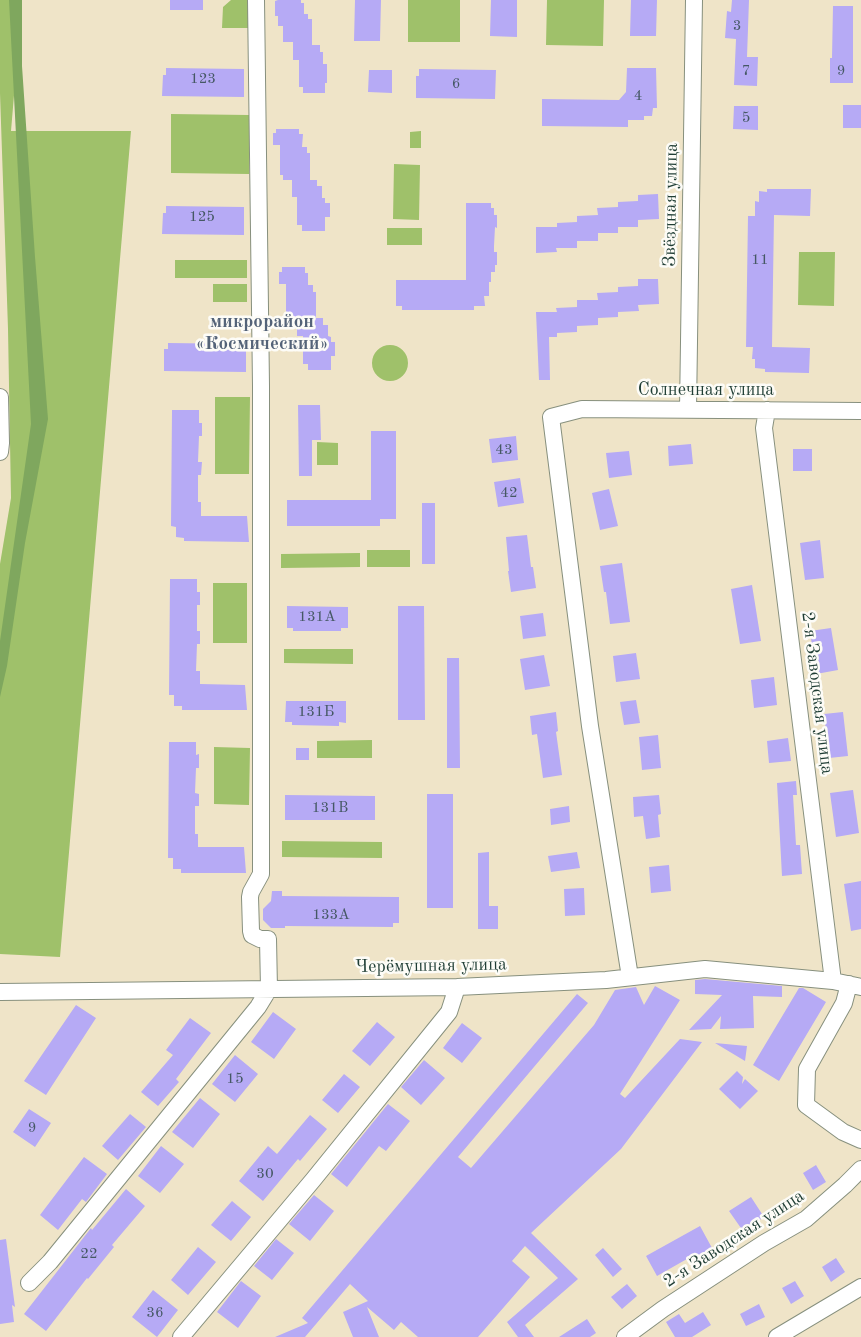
<!DOCTYPE html>
<html>
<head>
<meta charset="utf-8">
<style>
  body { margin:0 }
  canvas { display:block; background:#efe4c8 }
</style>
</head>
<body>
<canvas width="861" height="1337"></canvas>
<script>
const ctx = document.querySelector('canvas').getContext('2d');
ctx.lineJoin = 'round';
function paint(path, color) { ctx.fillStyle = color; ctx.fill(path, 'evenodd'); }
const toPath = rows => new Path2D(rows.map(r => 'M' + r).join(''));
function strokePath(path, color, width, dash) { ctx.strokeStyle = color; ctx.lineWidth = width; ctx.lineCap = dash ? 'butt' : 'round'; ctx.setLineDash(dash || []); ctx.stroke(path); }
function write(font, color, halo, rows, align = 'center') {
  ctx.font = font + ' "Old Standard TT",serif'; ctx.lineWidth = 5; ctx.setLineDash([]); ctx.textBaseline = 'middle'; ctx.strokeStyle = halo; ctx.fillStyle = color; for (const [text, x, y, turn = 0] of rows) {
    ctx.save(); ctx.translate(x, y); ctx.rotate((+turn || 0) * Math.PI / 180); ctx.textAlign = isNaN(turn) ? turn : align; if (halo) ctx.strokeText(text, 0, 0); ctx.fillText(text, 0, 0); ctx.restore();
  }
}
paint(toPath([
  [0,0,22,0,11,131,131,131,60,957,0,954,0,564,11,498,8,329,0,93],
  [231,0,251,0,251,28,222,28,223,7],
  [408,0,460,0,460,42,408,42],
  [547,0,604,0,603,46,546,45],
  [171,114,249,115,249,174,171,173],
  [421,131,421,148,410,148,410,132],
  [394,164,420,165,419,220,393,219],
  [387,228,422,228,422,245,387,245],
  [799,252,835,252,834,306,798,305],
  [175,260,247,260,247,278,175,278],
  [213,284,247,284,247,302,213,302],
  '372 363a18 18 0 1 1 36 0a18 18 0 1 1-36 0Z',
  [215,397,250,397,249,474,215,474],
  [317,442,338,443,338,465,317,465],
  [367,550,410,550,410,567,367,567],
  [360,553,360,567,281,568,281,554],
  [213,583,247,583,247,643,213,643],
  [284,649,353,649,353,664,284,663],
  [372,740,372,758,317,758,317,741],
  [214,747,250,748,249,805,214,804],
  [282,841,382,842,382,858,282,857]
]), '#9fc16a');
paint(toPath([
  [9,0,22,0,22,66,35,257,48,419,25,543,7,666,0,697,0,641,31,424]
]), '#7fa75e');
paint(toPath([
  [170,0,203,0,203,10,170,10],
  [278,0,301,0,301,3,304,3,304,14,308,14,308,19,312,19,312,45,320,45,320,52,323,52,323,64,327,64,327,83,325,83,325,93,303,93,303,87,299,87,299,60,293,60,293,42,283,42,283,26,278,26,278,16,275,16,275,1],
  [355,0,381,0,380,41,354,41],
  [491,0,517,0,517,37,490,36],
  [631,0,657,0,656,36,630,36],
  [732,0,749,0,747,57,758,57,757,86,734,85,736,39,725,38,727,11,731,12],
  [833,6,853,6,853,83,830,83,830,58,832,58],
  [166,68,244,69,244,97,162,96,163,75,166,75],
  [627,68,656,68,657,108,653,108,652,116,644,116,644,120,628,120,628,127,542,126,542,99,619,100,626,92],
  [419,69,496,70,495,99,416,98,416,76,419,76],
  [369,70,392,70,392,93,368,92],
  [843,105,861,105,861,128,843,128],
  [734,106,758,106,758,130,733,129],
  [276,129,299,129,299,134,303,134,302,147,307,147,307,153,310,153,310,180,317,180,317,186,322,186,322,198,325,198,325,203,330,203,330,217,325,217,325,231,302,231,302,225,297,225,297,197,292,197,292,180,283,180,283,175,280,175,280,145,273,145,273,133,276,133],
  [767,189,811,189,810,216,774,215,772,347,810,348,809,373,765,372,765,369,755,368,755,359,752,359,753,347,746,347,748,216,755,216,755,201,759,202,759,191,767,192],
  [658,194,659,219,638,220,638,227,618,227,618,233,598,233,598,241,577,241,577,248,556,248,557,252,536,253,536,227,557,227,557,223,577,222,577,216,598,215,597,208,618,207,618,202,638,201,638,195],
  [466,203,491,203,491,208,494,208,494,215,497,215,497,228,495,227,494,246,494,252,497,252,497,265,495,265,495,272,491,272,491,282,489,282,489,296,484,296,485,306,474,306,474,310,402,310,402,306,396,306,396,280,466,280],
  [166,206,244,207,244,235,162,234,163,213,166,213],
  [282,267,305,267,305,273,308,273,308,285,313,285,313,292,316,292,316,318,323,318,323,325,328,325,328,336,331,337,331,342,335,342,335,356,331,356,331,370,308,370,308,364,303,364,303,336,297,336,297,319,288,319,288,313,286,313,286,284,279,284,279,272,282,272],
  [638,279,658,279,659,304,638,305,639,311,618,312,618,317,598,318,598,325,577,326,577,332,557,333,557,337,549,337,550,380,539,380,536,312,557,312,556,308,577,307,577,300,598,300,597,293,618,292,618,287,638,286],
  [168,343,246,344,246,372,164,371,164,349,168,349],
  [298,405,320,405,321,440,312,440,312,476,299,476],
  [172,410,199,410,199,423,202,423,202,436,199,436,198,462,202,462,201,475,198,475,198,502,201,502,201,516,247,516,249,542,184,541,184,538,176,537,176,527,171,526],
  [371,431,396,431,396,519,380,519,380,526,287,526,287,500,371,500],
  [516,436,518,460,492,463,489,439],
  [691,444,693,464,669,466,668,446],
  [793,449,812,449,812,471,793,471],
  [629,451,632,475,609,478,606,453],
  [520,478,524,503,498,507,494,482],
  [609,489,618,526,600,530,592,493],
  [422,503,435,503,435,564,422,564],
  [527,535,531,567,533,567,536,588,511,592,508,571,509,571,506,537],
  [820,540,824,578,805,580,800,543],
  [622,563,630,622,610,624,606,592,604,592,600,566],
  [170,579,197,579,197,592,200,592,200,605,197,605,197,631,200,631,200,644,197,644,196,671,200,671,200,684,245,685,247,710,182,710,182,706,174,706,174,695,169,695],
  [752,585,761,641,740,644,731,589],
  [287,606,348,607,348,628,341,628,341,631,293,631,293,628,287,628],
  [398,606,424,606,425,720,398,720],
  [543,613,546,636,523,639,520,616],
  [831,628,838,670,816,674,810,631],
  [636,653,640,679,616,682,613,656],
  [544,655,550,686,525,690,520,659],
  [447,658,459,658,460,768,447,768],
  [774,677,777,705,754,708,751,680],
  [636,700,640,723,624,725,620,702],
  [286,701,346,701,346,723,339,722,339,726,292,725,292,722,285,722],
  [556,712,558,731,556,732,562,775,543,778,537,734,532,735,530,716],
  [843,712,848,756,829,758,824,714],
  [658,735,661,768,642,770,639,737],
  [788,738,791,761,769,763,767,741],
  [169,742,196,742,196,755,199,754,199,768,196,768,195,793,199,794,199,806,195,806,195,834,198,834,198,847,244,847,246,873,181,873,181,869,173,869,173,858,168,858],
  [296,748,309,748,309,760,296,760],
  [796,781,797,795,793,795,796,845,800,845,802,874,782,876,777,783],
  [853,790,859,833,836,837,830,793],
  [427,794,453,794,453,908,427,908],
  [285,795,375,796,375,820,285,820],
  [659,795,661,814,658,815,660,837,646,839,643,816,634,817,633,797],
  [569,806,570,822,551,825,550,809],
  [489,852,489,906,498,906,498,929,478,929,478,853],
  [577,852,580,868,551,872,548,856],
  [669,865,671,891,651,893,649,867],
  [861,881,861,929,851,931,844,884],
  [584,888,585,915,565,916,564,889],
  [272,891,282,891,282,896,399,897,399,923,393,923,393,927,285,926,285,928,271,928,263,920,263,909,271,901],
  [705,979,782,986,782,997,753,996,754,1028,720,1029,721,1016,711,1029,689,1030,722,995,695,994,695,980],
  [655,986,680,1000,620,1094,625,1098,680,1039,702,1042,621,1149,531,1233,578,1279,525,1325,534,1337,518,1337,507,1322,558,1278,525,1246,512,1261,530,1277,478,1337,418,1337,401,1322,394,1330,367,1307,379,1337,353,1337,343,1312,368,1301,350,1284,305,1337,275,1337,308,1323,302,1318,577,994,588,1003,458,1157,471,1168,594,1025,615,990,636,987,644,1005],
  [799,988,803,988,826,1002,779,1081,753,1065],
  [76,1005,96,1018,46,1095,24,1081],
  [273,1012,296,1029,274,1059,251,1042],
  [190,1018,211,1033,176,1079,179,1082,158,1106,141,1092,173,1055,166,1050],
  [377,1022,395,1037,370,1066,352,1051],
  [462,1023,482,1038,462,1063,443,1048],
  [715,1043,747,1046,745,1061],
  [235,1055,258,1074,235,1102,212,1084],
  [424,1060,445,1078,421,1105,401,1087],
  [737,1071,743,1077,742,1084,745,1079,758,1091,740,1109,719,1089],
  [344,1074,360,1087,338,1113,322,1100],
  [200,1098,220,1114,193,1148,172,1132],
  [388,1104,410,1121,386,1151,379,1146,347,1187,331,1174],
  [29,1109,51,1123,35,1147,13,1132],
  [130,1114,146,1127,118,1160,102,1146],
  [310,1115,327,1129,300,1161,298,1159,263,1201,239,1181,268,1146,277,1154],
  [161,1146,184,1164,160,1193,138,1176],
  [84,1157,107,1174,86,1202,82,1199,58,1230,40,1215],
  [816,1165,826,1182,813,1190,803,1173],
  [126,1189,145,1206,112,1245,114,1247,88,1279,87,1278,46,1331,24,1314,91,1228,92,1230],
  [314,1195,334,1211,310,1241,289,1224],
  [751,1197,764,1217,743,1231,729,1211],
  [232,1201,251,1217,231,1241,211,1225],
  [700,1226,712,1248,695,1257,694,1255,657,1276,646,1256],
  [6,1239,15,1307,12,1305,14,1322,0,1324,0,1240],
  [276,1239,294,1253,272,1280,254,1266],
  [198,1247,216,1262,188,1295,171,1280],
  [603,1248,622,1269,613,1277,595,1255],
  [836,1258,845,1272,831,1282,822,1267],
  [241,1281,261,1296,238,1328,217,1312],
  [795,1281,804,1296,791,1304,782,1288],
  [627,1284,637,1296,622,1309,611,1297],
  [153,1290,178,1310,157,1337,132,1317],
  [759,1304,765,1317,746,1326,740,1314],
  [703,1312,711,1325,692,1337,675,1337,666,1322,679,1314,685,1323],
  [587,1319,596,1333,590,1337,559,1337]
]), '#b6aaf5');
const minor = toPath([
  [0,397,1,443,0,452],
  [688,410,694,0],
  [767,410,764,428,833,981],
  [630,977,590,726,551,417,582,409,861,411],
  [849,984,844,1003,807,1069,806,1105,843,1132,861,1140],
  [0,992,457,987,606,980,705,969,833,981,861,987],
  [29,1283,50,1262,258,1007,269,989,268,939,260,939,252,935,251,931,250,897,251,892,261,874,261,386,256,0],
  [181,1337,313,1180,449,1012,457,987],
  [625,1337,663,1309,764,1243,806,1219,845,1185,861,1169],
  [777,1337,861,1287]
]);
strokePath(minor, '#87907e', 18);
strokePath(minor, '#fff', 16);
write('15px', '#455864', null, [
  ["3",737,26],
  ["7",746,71],
  ["9",841,71],
  ["123",203,79],
  ["6",456,84],
  ["4",638,96],
  ["5",746,118],
  ["125",202,217],
  ["11",760,260],
  ["43",504,450],
  ["42",509,493],
  ["131А",317,617],
  ["131Б",316,712],
  ["131В",330,808],
  ["133А",331,915],
  ["15",235,1079],
  ["9",32,1128],
  ["30",265,1174],
  ["22",89,1254],
  ["36",155,1313]
]);
write('18px', '#1f3d34', '#fdfcf7', [
  ["Звёздная улица",671,205,-89],
  ["Солнечная улица",706,390],
  ["2-я Заводская улица",817,693,83],
  ["Черёмушная улица",431,966,-1],
  ["2-я Заводская улица",734,1239,-33]
]);
write('bold 19px', '#546378', '#fdfcf7', [
  ["микрорайон",262,322],
  ["«Космический»",262,344]
]);
</script>
</body>
</html>
